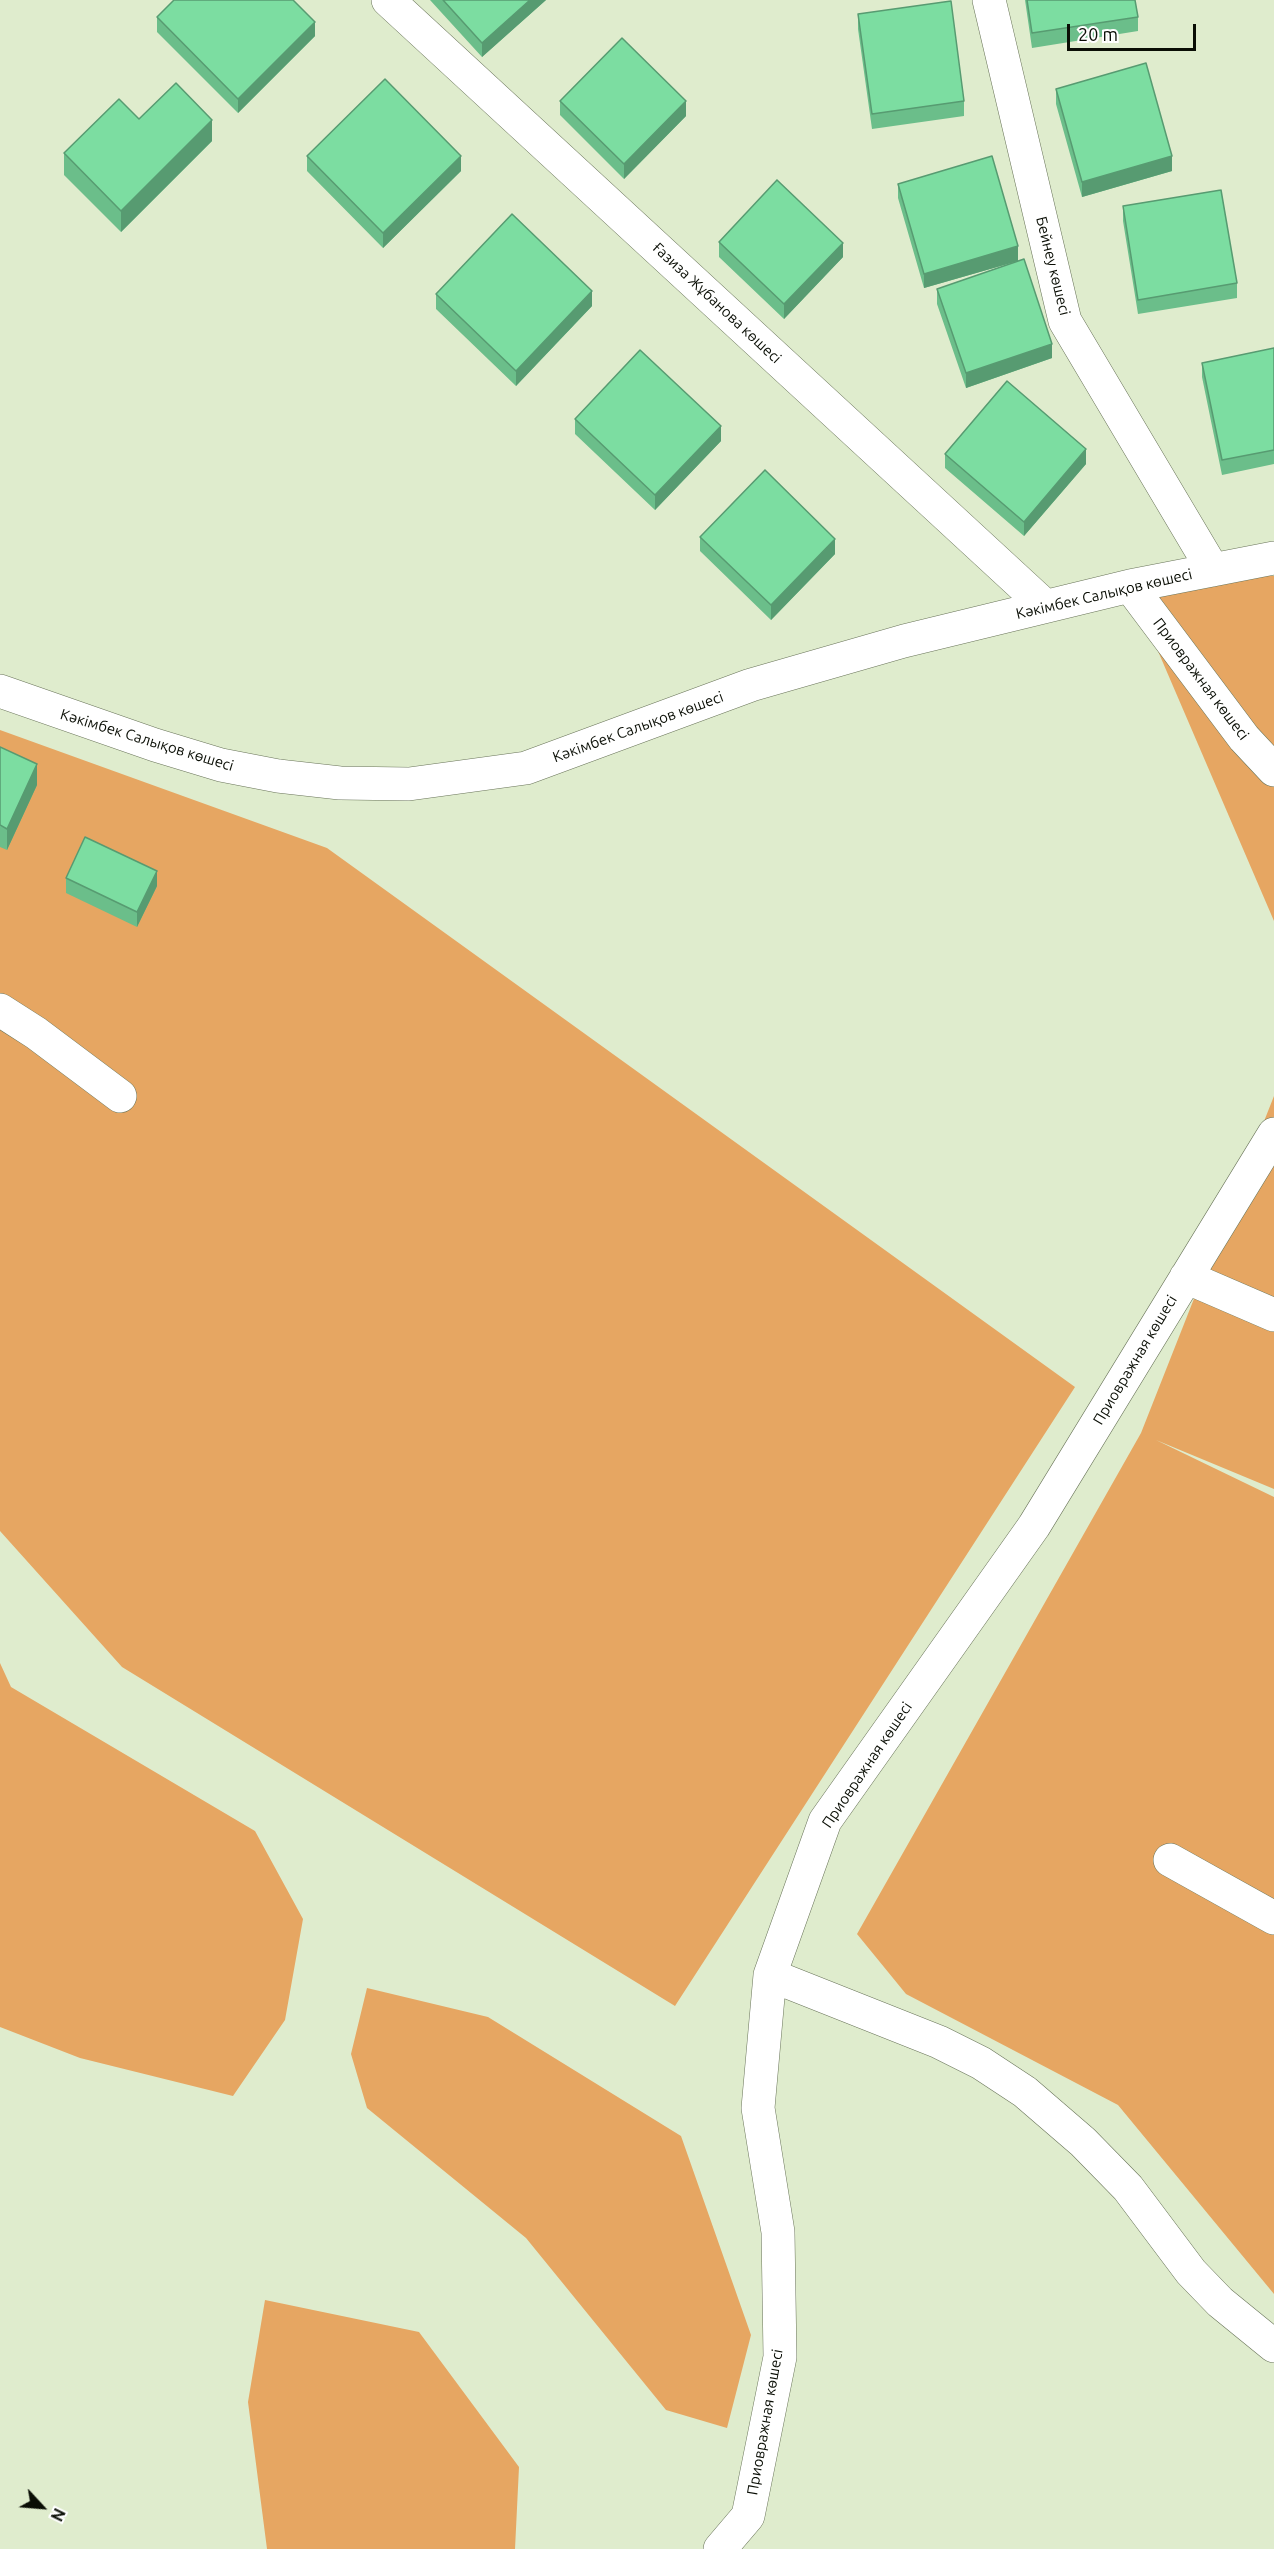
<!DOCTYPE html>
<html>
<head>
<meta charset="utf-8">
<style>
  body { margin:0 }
  #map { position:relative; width:1274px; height:2549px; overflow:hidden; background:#dfeccd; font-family:Ubuntu,sans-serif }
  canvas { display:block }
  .north { position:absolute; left:12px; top:2477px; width:60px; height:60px; -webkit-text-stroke:4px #fff; paint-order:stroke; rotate:116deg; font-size:16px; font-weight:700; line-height:24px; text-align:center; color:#0a0e05 }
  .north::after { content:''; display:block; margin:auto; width:21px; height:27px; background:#0a0e05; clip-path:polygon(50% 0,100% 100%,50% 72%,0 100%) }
  .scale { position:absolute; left:1067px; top:24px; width:129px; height:27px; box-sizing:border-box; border:3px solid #0a0e05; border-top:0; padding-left:8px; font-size:18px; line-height:21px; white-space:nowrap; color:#0a0e05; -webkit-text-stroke:4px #fff; paint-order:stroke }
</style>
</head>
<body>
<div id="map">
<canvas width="1274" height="2549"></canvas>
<div class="north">N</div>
<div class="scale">20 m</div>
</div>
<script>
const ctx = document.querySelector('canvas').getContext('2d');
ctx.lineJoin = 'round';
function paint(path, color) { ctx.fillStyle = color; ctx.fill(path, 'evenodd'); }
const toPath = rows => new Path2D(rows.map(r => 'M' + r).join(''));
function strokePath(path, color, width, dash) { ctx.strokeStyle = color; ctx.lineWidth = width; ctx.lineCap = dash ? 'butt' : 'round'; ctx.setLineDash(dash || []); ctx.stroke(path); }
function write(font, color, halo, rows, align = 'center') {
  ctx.font = font + ' Ubuntu,sans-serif'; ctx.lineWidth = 4.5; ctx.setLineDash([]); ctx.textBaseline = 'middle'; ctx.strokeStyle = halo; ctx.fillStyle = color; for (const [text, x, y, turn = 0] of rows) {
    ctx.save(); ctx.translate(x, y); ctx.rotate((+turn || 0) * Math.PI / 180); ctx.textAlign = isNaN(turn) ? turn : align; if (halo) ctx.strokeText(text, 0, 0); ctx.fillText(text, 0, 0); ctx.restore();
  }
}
paint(toPath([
  [1213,570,1274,576,1274,921,1130,586],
  [0,730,327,848,1075,1387,675,2006,122,1667,0,1531],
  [1274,1096,1274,1489,1156,1440,1274,1497,1274,2294,1118,2105,906,1994,857,1934,1141,1433],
  [0,1663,11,1687,255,1831,303,1919,285,2020,233,2096,80,2058,0,2027],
  [367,1988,488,2017,681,2136,751,2335,727,2428,666,2410,526,2238,367,2108,351,2054],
  [265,2300,419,2332,519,2467,515,2549,267,2549,248,2402]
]), '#e6a662');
const minor = toPath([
  [388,0,1045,606],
  [989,0,1065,321,1213,570],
  [1130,586,1244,738,1274,770],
  [0,691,155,745,221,765,278,776,340,783,409,784,526,768,751,685,904,641,1130,586,1274,558],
  [0,1010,36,1033,120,1096],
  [1186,1277,1274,1315],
  [1170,1860,1274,1918],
  [770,1975,939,2042,981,2063,1025,2092,1083,2142,1128,2188,1191,2272,1220,2302,1274,2346],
  [720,2549,748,2516,780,2357,778,2232,758,2108,770,1975,825,1821,1034,1526,1274,1134]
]);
strokePath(minor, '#697459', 34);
strokePath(minor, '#fff', 33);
paint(toPath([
  [430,0,546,0,482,57],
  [1025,0,1135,0,1138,17,1138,31,1032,48],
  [858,14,964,101,964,116,872,129,858,29],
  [157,17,315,36,238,113,157,32],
  [1056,89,1172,171,1082,197,1056,104],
  [560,101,686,116,624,179,560,115],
  [139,119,212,141,121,232,64,175,64,153],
  [307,156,461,171,383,248,307,171],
  [898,184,1018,261,924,288,898,198],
  [1123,206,1237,283,1237,298,1138,314,1123,221],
  [719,242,843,257,784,319,719,257],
  [937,289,1052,358,966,388,937,304],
  [436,294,592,306,516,386,436,309],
  [1274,348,1274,464,1222,475,1202,377,1202,363],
  [575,419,721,441,655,510,575,434],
  [945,454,1086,464,1024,536,945,468],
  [700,537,835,554,771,620,700,551],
  [0,747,37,785,7,850,0,847],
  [66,878,157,886,137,927,66,893]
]), '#6bbe8a');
paint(toPath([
  [530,0,546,0,482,57,482,43],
  [315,22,315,36,238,113,238,99],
  [686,101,686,116,624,179,624,164],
  [212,120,212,141,121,232,121,211],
  [461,156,461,171,383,248,383,233],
  [1172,156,1172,171,1082,197,1082,182],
  [843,243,843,257,784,319,784,304],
  [1018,246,1018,261,924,288,924,274],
  [592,291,592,306,516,386,516,371],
  [1052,344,1052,358,966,388,966,373],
  [721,426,721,441,655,510,655,495],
  [1086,449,1086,464,1024,536,1024,522],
  [835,539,835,554,771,620,771,605],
  [37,764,37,785,7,850,7,829],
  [157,871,157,886,137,927,137,912]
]), '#579b71');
const building = toPath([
  [174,0,293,0,315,22,238,99,157,17,174,0],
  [443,0,530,0,482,43,443,0],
  [1027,0,1135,0,1138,17,1032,33,1027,0],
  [951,1,964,101,872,114,858,14,951,1],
  [622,38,686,101,624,164,560,101,622,38],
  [1146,63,1172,156,1082,182,1056,89,1146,63],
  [385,79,461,156,383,233,307,156,385,79],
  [176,83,212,120,121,211,64,153,119,99,139,119,176,83],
  [992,156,1018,246,924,274,898,184,992,156],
  [777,180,843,243,784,304,719,242,777,180],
  [1221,190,1237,283,1138,300,1123,206,1221,190],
  [512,214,592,291,516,371,436,294,512,214],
  [1024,259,1052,344,966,373,937,289,1024,259],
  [1274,348,1274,450,1222,460,1202,363,1274,348],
  [640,350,721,426,655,495,575,419,640,350],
  [1007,381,1086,449,1024,522,945,454,1007,381],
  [765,470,835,539,771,605,700,537,765,470],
  [0,747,37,764,7,829,0,825,0,747],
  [85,837,157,871,137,912,66,878,85,837]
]);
paint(building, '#7cdda1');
strokePath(building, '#579b71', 1.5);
write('15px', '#0a0e05', '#fff', [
  ["Бейнеу көшесі",1053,266,76],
  ["Ғазиза Жұбанова көшесі",717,303,43],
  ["Кәкімбек Салықов көшесі",1104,594,-13],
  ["Приовражная көшесі",1201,679,53],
  ["Кәкімбек Салықов көшесі",638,727,-20],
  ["Кәкімбек Салықов көшесі",147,740,17],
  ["Приовражная көшесі",1135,1360,-59],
  ["Приовражная көшесі",867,1765,-56],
  ["Приовражная көшесі",765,2422,-80]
]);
</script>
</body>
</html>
